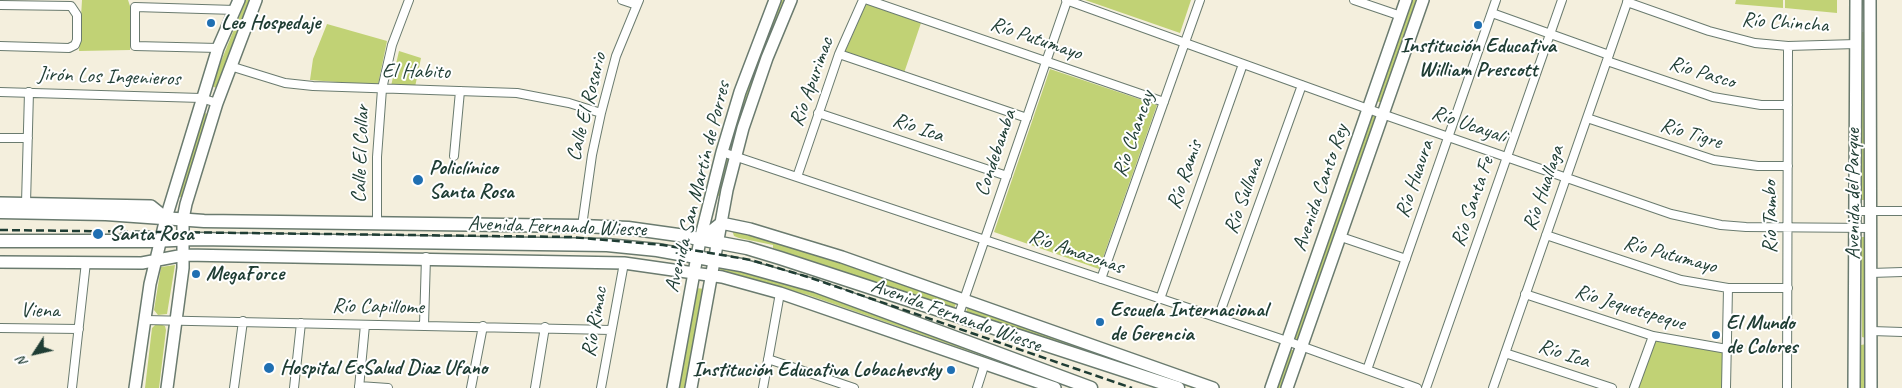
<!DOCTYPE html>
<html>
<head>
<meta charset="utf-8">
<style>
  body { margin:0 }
  #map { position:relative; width:1902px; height:388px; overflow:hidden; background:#f4efdd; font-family:Caveat,sans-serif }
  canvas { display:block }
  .north { position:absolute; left:10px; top:328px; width:50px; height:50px; -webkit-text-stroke:4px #fff; paint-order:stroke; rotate:235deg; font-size:14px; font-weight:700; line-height:20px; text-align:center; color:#1f3d34 }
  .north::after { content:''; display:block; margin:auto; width:18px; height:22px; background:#1f3d34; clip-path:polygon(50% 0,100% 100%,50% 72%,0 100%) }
</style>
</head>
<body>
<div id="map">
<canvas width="1902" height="388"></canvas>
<div class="north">N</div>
</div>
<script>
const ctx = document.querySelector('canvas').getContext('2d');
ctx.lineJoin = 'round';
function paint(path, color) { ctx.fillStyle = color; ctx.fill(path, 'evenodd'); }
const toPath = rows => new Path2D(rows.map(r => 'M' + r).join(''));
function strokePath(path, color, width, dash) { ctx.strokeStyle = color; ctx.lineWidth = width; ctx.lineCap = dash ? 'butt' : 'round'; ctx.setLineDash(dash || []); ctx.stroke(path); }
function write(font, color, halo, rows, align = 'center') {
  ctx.font = font + ' Caveat,sans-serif'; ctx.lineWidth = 4; ctx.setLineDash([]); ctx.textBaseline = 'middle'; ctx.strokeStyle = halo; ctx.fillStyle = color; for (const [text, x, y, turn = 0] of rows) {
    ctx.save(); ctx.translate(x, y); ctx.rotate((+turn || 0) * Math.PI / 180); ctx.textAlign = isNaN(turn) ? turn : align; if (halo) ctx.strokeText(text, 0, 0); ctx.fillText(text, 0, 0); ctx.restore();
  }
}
paint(toPath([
  [82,0,128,0,131,9,130,50,79,51],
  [246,0,250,0,217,88,211,86],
  [779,0,788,0,734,148,728,146,746,86],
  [1085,0,1191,0,1180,33],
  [1410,0,1420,0,1382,103,1379,102,1376,100],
  [1736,0,1783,0,1783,8,1735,4],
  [1785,0,1837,0,1837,13,1785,8],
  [866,4,921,23,904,73,845,52],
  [327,24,387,41,378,85,310,80,313,59],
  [1862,32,1867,32,1867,200,1861,200],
  [399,51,421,58,415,87,391,86],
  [1050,69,1157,105,1099,269,994,232],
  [204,112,208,115,183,198,177,196],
  [1370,114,1377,116,1301,339,1293,339],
  [726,158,732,160,722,197,715,195],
  [732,230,812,250,957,300,954,309,787,253,773,248,773,245,739,238,734,236],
  [1861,237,1866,237,1866,338,1862,337],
  [175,265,167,314,158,315,154,310,161,267],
  [721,265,790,282,1050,376,1049,379,808,295,719,272],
  [695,288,706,289,688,388,677,388],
  [968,304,1209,388,1192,388,966,314],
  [157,323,165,326,166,330,159,388,145,388,152,328],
  [1653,336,1727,349,1726,388,1634,388],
  [1866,344,1866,388,1861,388,1861,345],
  [1289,350,1293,350,1296,354,1283,388,1274,388]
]), '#c1d275');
const street = toPath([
  [622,0,637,5],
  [868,0,1164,102],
  [1066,0,1382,114,1671,214,1721,225,1746,227,1871,228],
  [1354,0,1401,16],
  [1627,2,1709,31,1755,43,1788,46,1856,44],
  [0,5,71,6,77,15,77,40,75,45,69,48,0,46],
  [1492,13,1609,55],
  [218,48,135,46,135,7,235,10],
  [839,54,1027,118],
  [1607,61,1713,97,1761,105,1788,105],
  [230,66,285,83,313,86,517,93,569,103,601,113],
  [0,92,201,98,217,103],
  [818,113,1007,176],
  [1587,118,1714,160,1758,166,1788,166],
  [0,138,28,138],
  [722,152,1287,341,1417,388],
  [454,156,460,91],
  [797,177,839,54,863,0],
  [26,203,29,92],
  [1855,211,1902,211],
  [377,224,377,157,382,89,392,45,409,0],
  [582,226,592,155,601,113,616,56,639,0],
  [1546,235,1681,280,1728,288,1788,288],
  [1344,238,1406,259],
  [1871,273,1902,272],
  [1101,279,1200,0],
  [1525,294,1653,336,1727,349],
  [1160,299,1243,64],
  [958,317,1067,1],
  [1218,318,1302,85],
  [145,320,611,330],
  [424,325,426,257],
  [0,328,79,329],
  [1872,331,1902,332],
  [1505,353,1612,388],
  [768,359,854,388],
  [1367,370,1496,0],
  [359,386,388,388],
  [72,388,86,262],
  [234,388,243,321],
  [294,388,301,323],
  [359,388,365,325],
  [471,388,483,326],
  [535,388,545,327],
  [601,388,624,263],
  [763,388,780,293],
  [977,388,985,363],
  [1426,388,1562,0],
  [1493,388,1628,0],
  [1634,388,1653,336],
  [1726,388,1728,288],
  [1787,388,1788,46]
]);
const secondary = toPath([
  [1870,0,1871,388],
  [0,203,151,206,166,218],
  [700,240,721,223,750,229,842,257,1213,388],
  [0,262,142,263,184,255,624,263,722,277,780,293,1055,388],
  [135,388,150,284,166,218,218,48,239,0],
  [167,388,183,268,183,219,186,204,217,103,256,0],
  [673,388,700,240,722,152,740,92,775,0],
  [691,388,727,190,743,128,767,58,791,0],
  [1271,388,1406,0],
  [1287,388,1423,0],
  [1854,388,1856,0]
]);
const primary = toPath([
  [0,212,106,214,204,221,582,226,628,228,678,235,747,248,780,258,1178,388],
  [0,241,152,241,196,239,607,245,657,250,741,265,816,286,1091,388]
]);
strokePath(street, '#6a7b6f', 10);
strokePath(secondary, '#6a7b6f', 14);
strokePath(primary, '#6a7b6f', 15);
strokePath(street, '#fff', 8);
strokePath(secondary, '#fff', 11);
strokePath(primary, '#fff', 12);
strokePath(toPath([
  [0,230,571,237,663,245,751,260,808,277,1132,388]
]), '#1f3d34', 2.5, [8, 4]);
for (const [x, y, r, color] of [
  [211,23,5,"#1f6fb2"],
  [1478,25,5,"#1f6fb2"],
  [418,180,6,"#1f6fb2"],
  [98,234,6,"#1f6fb2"],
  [196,274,5,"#1f6fb2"],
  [1100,322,5,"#1f6fb2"],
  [1716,335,5,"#1f6fb2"],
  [269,368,6,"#1f6fb2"],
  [951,370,5,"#1f6fb2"]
]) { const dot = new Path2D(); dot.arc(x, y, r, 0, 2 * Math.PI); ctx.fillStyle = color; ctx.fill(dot); strokePath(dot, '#fff', 2); }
write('bold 21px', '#1f3d34', '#fff', [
  ["Leo Hospedaje",221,23],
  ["Institución Educativa",1478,46,"center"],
  ["William Prescott",1478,70,"center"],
  ["Policlínico",429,168],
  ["Santa Rosa",429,192],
  ["Santa Rosa",109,234],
  ["MegaForce",206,274],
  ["Escuela Internacional",1110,310],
  ["de Gerencia",1110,334],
  ["El Mundo",1726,323],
  ["de Colores",1726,347],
  ["Hospital EsSalud Diaz Ufano",280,368],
  ["Institución Educativa Lobachevsky",941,370,"right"]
], 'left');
write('21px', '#1f3d34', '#fff', [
  ["Río Chincha",1785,23,4],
  ["Río Putumayo",1036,39,19],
  ["El Habito",416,72,1],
  ["Río Pasco",1702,73,17],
  ["Jirón Los Ingenieros",109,77,2],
  ["Río Apurimac",812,82,-70],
  ["Calle El Rosario",587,107,-76],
  ["Río Ucayali",1469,125,19],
  ["Río Ica",918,128,19],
  ["Río Chancay",1134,134,-71],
  ["Río Tigre",1691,134,17],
  ["Condebamba",996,153,-71],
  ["Calle El Collar",361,154,-88],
  ["Río Ramis",1185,175,-71],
  ["Río Huaura",1415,179,-71],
  ["Avenida San Martín de Porres",698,187,-76],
  ["Avenida Canto Rey",1321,188,-71],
  ["Río Huallaga",1544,188,-71],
  ["Avenida del Parque",1853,194,-90],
  ["Río Sullana",1244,196,-70],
  ["Río Santa Fe",1473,202,-71],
  ["Río Tambo",1770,217,-90],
  ["Avenida Fernando Wiesse",557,227,2],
  ["Río Amazonas",1076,252,19],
  ["Río Putumayo",1670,255,15],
  ["Río Capillome",378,307,1],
  ["Río Jequetepeque",1630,308,17],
  ["Viena",40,311,1],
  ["Avenida Fernando Wiesse",956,316,20],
  ["Río Rimac",595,322,-80],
  ["Río Ica",1564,354,18]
]);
</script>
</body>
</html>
